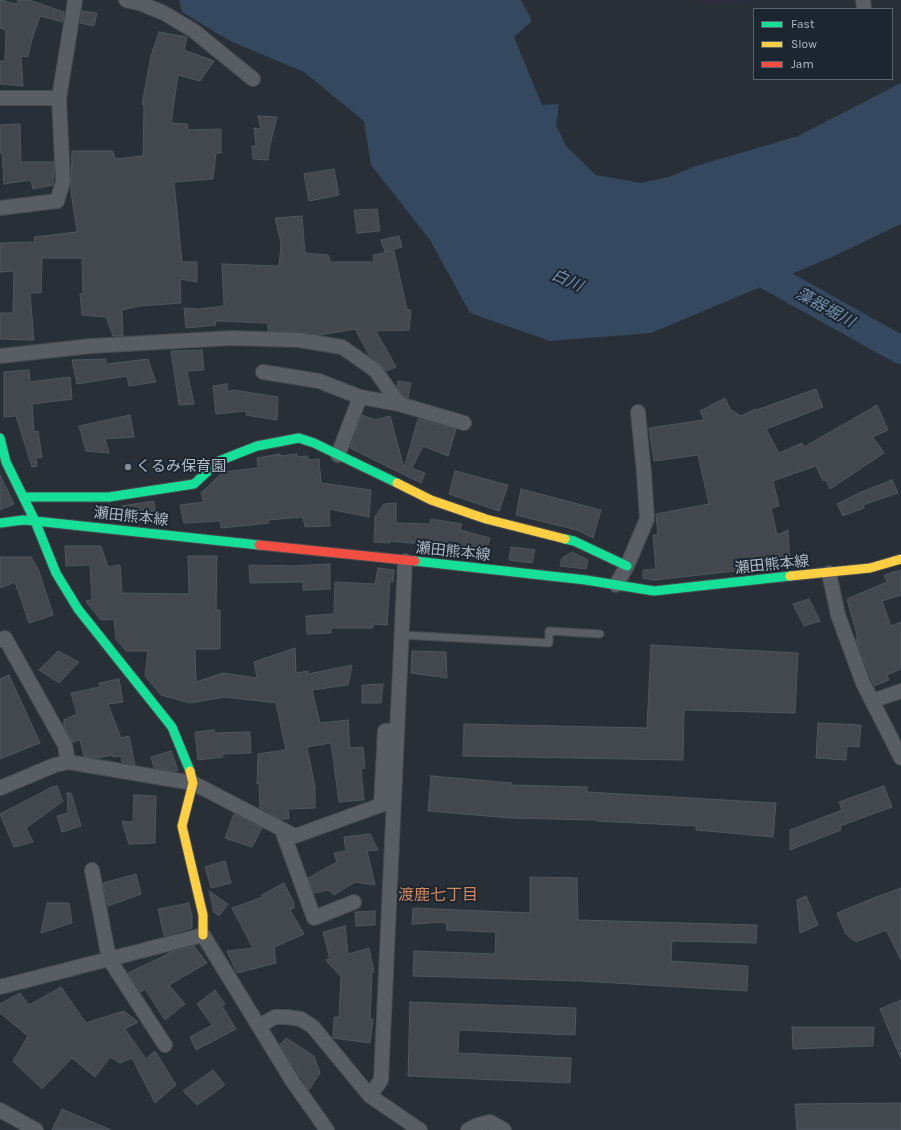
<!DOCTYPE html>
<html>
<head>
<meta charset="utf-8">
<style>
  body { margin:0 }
  #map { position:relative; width:901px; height:1130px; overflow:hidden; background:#282f36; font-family:Karla,sans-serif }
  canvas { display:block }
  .legend { position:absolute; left:753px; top:8px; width:140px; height:72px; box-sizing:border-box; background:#1b2631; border:1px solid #57626d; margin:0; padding:5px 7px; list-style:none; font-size:12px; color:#b2bcc8 }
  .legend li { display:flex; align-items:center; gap:8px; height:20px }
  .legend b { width:20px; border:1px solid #57626d }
</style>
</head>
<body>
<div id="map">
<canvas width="901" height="1130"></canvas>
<ul class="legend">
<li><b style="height:5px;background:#16e098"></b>Fast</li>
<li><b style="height:5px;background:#ffcf43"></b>Slow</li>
<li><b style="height:5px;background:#f24e42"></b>Jam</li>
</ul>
</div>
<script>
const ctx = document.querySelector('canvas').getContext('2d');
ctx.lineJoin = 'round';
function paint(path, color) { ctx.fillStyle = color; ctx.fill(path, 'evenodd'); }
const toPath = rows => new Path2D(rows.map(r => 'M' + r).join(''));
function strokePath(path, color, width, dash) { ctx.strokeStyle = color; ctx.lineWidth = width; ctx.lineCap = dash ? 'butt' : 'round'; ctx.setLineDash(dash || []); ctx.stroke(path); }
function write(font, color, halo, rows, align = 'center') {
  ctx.font = font + ' Karla,"Noto Sans JP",sans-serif'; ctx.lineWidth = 4; ctx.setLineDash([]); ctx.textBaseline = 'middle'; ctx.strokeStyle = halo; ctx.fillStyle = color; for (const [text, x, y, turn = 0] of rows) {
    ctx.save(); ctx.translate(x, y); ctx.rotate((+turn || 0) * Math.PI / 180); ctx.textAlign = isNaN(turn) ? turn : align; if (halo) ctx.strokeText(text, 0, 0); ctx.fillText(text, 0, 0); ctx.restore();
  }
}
paint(toPath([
  [700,0,766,0,700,4]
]), '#2e2e3c');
paint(toPath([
  [179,0,521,0,532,21,514,37,542,105,559,104,556,125,566,146,596,175,641,183,669,177,696,166,798,136,901,83,901,224,832,257,651,333,550,341,470,313,430,240,371,165,364,121,304,72,230,41,182,12]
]), '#344960');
strokePath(toPath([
  [750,266,901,350]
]), '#344960', 28);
const building = toPath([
  [0,0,17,4,18,0,29,0,64,12,63,22,40,16,32,39,28,57,21,56,23,86,0,84,0,61,5,61,6,30,0,28,0,0],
  [82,11,97,13,94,26,80,23,82,11],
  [159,32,187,37,184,50,214,61,200,81,178,75,171,123,187,124,188,130,221,129,221,153,216,153,213,179,174,182,182,262,197,262,197,282,180,279,181,303,139,306,122,310,123,336,113,336,106,317,82,315,80,294,83,293,82,258,42,258,41,293,30,293,34,340,0,339,0,313,13,313,14,271,0,272,0,243,35,242,34,237,77,232,71,192,72,151,113,151,115,159,143,156,144,105,142,104,151,56,159,32],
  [258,116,277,117,270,145,268,160,253,159,252,146,256,146,254,128,261,129,258,116],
  [20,124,21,162,54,162,53,185,33,189,31,180,4,184,2,153,0,153,0,125,20,124],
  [334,169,339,195,309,201,304,174,334,169],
  [377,209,380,231,357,233,354,210,377,209],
  [302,216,305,253,328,255,330,262,374,262,373,255,394,251,407,310,411,310,409,330,376,331,396,367,386,371,380,363,369,355,355,329,319,335,299,332,268,331,268,323,215,321,216,325,186,328,184,308,199,309,224,306,222,264,279,266,281,243,275,218,302,216],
  [399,236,402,247,385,252,381,240,399,236],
  [202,350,204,370,187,371,194,404,179,405,171,351,202,350],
  [106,359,106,364,148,359,156,382,129,386,127,376,77,384,72,360,106,359],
  [29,370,30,382,70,377,72,399,32,404,34,432,38,431,42,457,36,458,37,466,32,467,16,416,4,417,4,372,29,370],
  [398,381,411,383,408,398,404,397,397,387,398,381],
  [227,384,228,392,233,390,278,397,277,420,246,415,247,411,216,414,213,386,227,384],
  [816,389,823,407,766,429,779,453,802,443,804,447,877,405,888,430,873,437,884,453,830,489,826,480,823,481,816,466,773,481,779,506,771,508,777,535,788,530,790,565,654,580,643,578,643,570,656,569,653,535,658,535,656,514,709,504,698,455,654,461,649,428,704,420,700,411,725,398,730,409,741,416,755,409,756,410,816,389],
  [130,415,134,437,105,439,109,453,86,451,79,426,130,415],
  [362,415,375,420,390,416,404,468,418,419,456,429,448,456,423,446,412,468,425,473,421,483,350,448,362,415],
  [280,454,280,456,297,454,297,457,308,456,308,460,319,459,321,483,371,490,369,517,329,509,330,526,305,527,303,517,268,520,269,523,221,528,220,521,184,523,180,505,204,502,201,493,223,472,258,468,257,458,280,454],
  [455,471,508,485,499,511,449,494,455,471],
  [0,475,14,504,0,510,0,475],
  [892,480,898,493,863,505,864,508,843,516,837,504,861,492,892,480],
  [521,489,601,510,593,538,577,530,516,515,521,489],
  [154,501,157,523,123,516,122,506,154,501],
  [396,503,396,523,430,524,431,519,462,524,460,530,490,538,486,551,466,546,465,556,430,552,431,545,390,541,390,543,374,542,375,517,384,504,396,503],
  [65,546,101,546,108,567,120,565,122,593,189,594,188,556,217,556,216,610,220,610,220,649,195,649,196,682,223,673,257,678,254,662,295,648,296,673,308,671,308,674,352,665,348,685,312,690,320,723,348,720,350,748,363,747,365,768,361,769,364,800,339,802,331,743,307,747,315,787,315,808,288,809,289,819,280,819,260,808,259,783,257,784,258,754,286,750,276,703,225,697,190,703,161,695,145,676,148,651,126,651,116,639,114,619,101,620,87,603,86,601,92,600,90,565,66,566,65,546],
  [511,547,535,550,532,563,509,560,511,547],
  [572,552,588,560,586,569,560,566,562,558,572,552],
  [0,557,31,557,39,571,53,615,29,623,15,582,0,588,0,557],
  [330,564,330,589,303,590,303,582,250,583,249,565,292,566,330,564],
  [378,568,394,570,393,582,390,581,387,625,373,624,373,628,331,628,331,633,307,634,306,616,334,614,335,582,375,584,378,568],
  [901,570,901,595,882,601,891,626,901,622,901,669,887,675,889,680,874,686,856,639,858,639,847,599,887,582,884,575,901,570],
  [809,599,820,621,804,626,793,604,809,599],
  [651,645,798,653,795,713,684,710,683,760,463,756,464,724,647,728,651,645],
  [58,651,79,662,59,683,39,670,58,651],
  [412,651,446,652,447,678,411,673,412,651],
  [9,675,40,743,0,759,0,679,9,675],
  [119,679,123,702,108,704,121,738,129,736,135,765,122,762,121,756,113,757,112,755,98,758,84,756,80,740,73,742,64,726,64,720,77,714,71,693,100,687,99,683,119,679],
  [383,684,381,703,362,703,362,685,383,684],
  [818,723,861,725,859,747,847,746,846,760,816,758,818,723],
  [214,730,215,733,250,732,251,753,222,754,223,757,198,760,195,732,214,730],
  [171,751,178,770,174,771,154,768,151,757,171,751],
  [431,776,512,783,510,785,587,787,587,792,776,803,773,837,696,830,696,826,596,821,596,820,510,818,428,811,431,776],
  [57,786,63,801,26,828,33,842,14,847,0,814,52,787,57,786],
  [884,786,892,807,840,826,841,830,790,850,790,830,842,810,839,802,884,786],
  [67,793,71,793,81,826,62,832,57,816,68,813,67,793],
  [134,795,156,796,155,843,129,844,122,821,133,822,134,795],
  [234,814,262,828,252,847,225,838,234,814],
  [370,834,378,850,367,851,375,885,355,882,334,895,328,890,314,893,308,878,337,862,334,853,346,851,344,837,370,834],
  [225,861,231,883,211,888,205,867,225,861],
  [136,874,141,894,108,906,103,883,136,874],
  [530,877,577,878,578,920,757,925,756,943,672,941,671,961,748,966,747,991,581,981,413,976,414,951,495,954,496,932,447,930,446,922,412,924,413,908,530,913,530,877],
  [284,883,294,903,294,908,290,910,304,934,274,947,276,963,237,973,227,951,253,948,232,908,263,897,262,895,284,883],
  [901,888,901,960,886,930,856,942,846,934,837,913,871,899,901,888],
  [209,891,228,904,219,916,214,912,209,891],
  [806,896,818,925,800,933,797,900,806,896],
  [47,903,69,903,72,923,41,933,47,903],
  [189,903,192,916,192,928,164,936,158,909,189,903],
  [375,911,375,925,356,926,355,912,375,911],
  [345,926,348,954,369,948,374,972,372,972,370,1019,373,1019,370,1043,333,1038,334,1017,339,1017,341,977,326,960,330,959,323,932,345,926],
  [194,946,207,963,169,985,185,1004,165,1020,145,989,141,992,128,973,168,954,168,953,194,946],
  [61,987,86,1023,124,1011,138,1022,125,1029,146,1059,155,1051,176,1085,155,1103,132,1058,120,1063,110,1057,95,1077,72,1058,42,1089,13,1061,28,1036,0,1013,0,1004,20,993,29,1005,61,987],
  [215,990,225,1004,222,1006,236,1029,196,1050,190,1037,212,1025,197,1004,215,990],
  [901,1000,901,1059,880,1009,901,1000],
  [410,1002,576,1008,575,1035,459,1030,458,1053,571,1058,570,1083,408,1076,410,1002],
  [792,1027,874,1027,873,1046,793,1049,792,1027],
  [286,1038,314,1056,320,1073,309,1090,280,1045,286,1038],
  [213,1070,225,1085,197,1105,183,1091,213,1070],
  [901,1103,901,1130,797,1130,795,1104,901,1103],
  [62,1109,111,1130,52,1130,62,1109]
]);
paint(building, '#42484e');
strokePath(building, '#50565e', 1);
const lane = toPath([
  [402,635,549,643,549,631,600,634]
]);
const street = toPath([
  [126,0,142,4,164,13,194,31,253,79],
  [863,0,864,9],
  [0,98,59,98],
  [0,208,57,201,63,182,59,98,75,0],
  [0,356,91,346,231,338,299,340,342,347,375,370,399,404],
  [263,372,319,381,360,397,399,404,464,423],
  [338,455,360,397],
  [829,573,838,615,863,683,901,758],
  [616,585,627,566,647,519,644,473,638,412],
  [0,640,5,638,65,745,68,762],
  [872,701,901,691],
  [0,788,55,765,68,762,193,783,295,836,381,805,385,731,397,730],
  [282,830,314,918,354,902],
  [92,870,109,959,165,1045],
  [0,987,203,935,293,1082,327,1130],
  [259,1026,275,1017,287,1017,301,1019,313,1027,370,1096,420,1130],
  [370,1096,381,1080,405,561],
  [0,1110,36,1130],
  [468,1130,478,1125,490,1122,504,1130]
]);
const fast = toPath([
  [0,438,6,462,35,521,56,573,78,609,172,727,190,771],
  [23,497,109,497,194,484,219,461,257,446,299,438,314,443,397,483],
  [0,523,23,520,35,521,259,545],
  [565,539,574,541,627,566],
  [415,561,586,580,654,591,790,576]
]);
const slow = toPath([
  [397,483,431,500,486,519,565,539],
  [790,576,870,568,901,559],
  [190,771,193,783,182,826,203,915,203,935]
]);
const jam = toPath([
  [259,545,415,561]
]);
strokePath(lane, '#464b51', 9);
strokePath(street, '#464b51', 16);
strokePath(fast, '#464b51', 11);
strokePath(slow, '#464b51', 11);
strokePath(jam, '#464b51', 11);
strokePath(lane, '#585e64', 7);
strokePath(street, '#585e64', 14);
strokePath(fast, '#16e098', 9);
strokePath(slow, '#ffcf43', 9);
strokePath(jam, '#f24e42', 9);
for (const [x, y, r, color] of [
  [128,467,4,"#828b95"]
]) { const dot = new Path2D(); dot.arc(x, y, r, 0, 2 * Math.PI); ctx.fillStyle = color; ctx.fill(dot); strokePath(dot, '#1b2631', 1.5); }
write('15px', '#b2bcc8', '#1b2631', [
  ["くるみ保育園",136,467]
], 'left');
write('15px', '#b2bcc8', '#1b2631', [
  ["瀬田熊本線",131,517,6],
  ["瀬田熊本線",453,552,6],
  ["瀬田熊本線",772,565,-6]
]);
write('italic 16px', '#718fac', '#1b2631', [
  ["白川",567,281,25],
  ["藻器堀川",825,308,29]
]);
write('16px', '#d6895e', '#1b2631', [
  ["渡鹿七丁目",438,895]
]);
</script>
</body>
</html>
